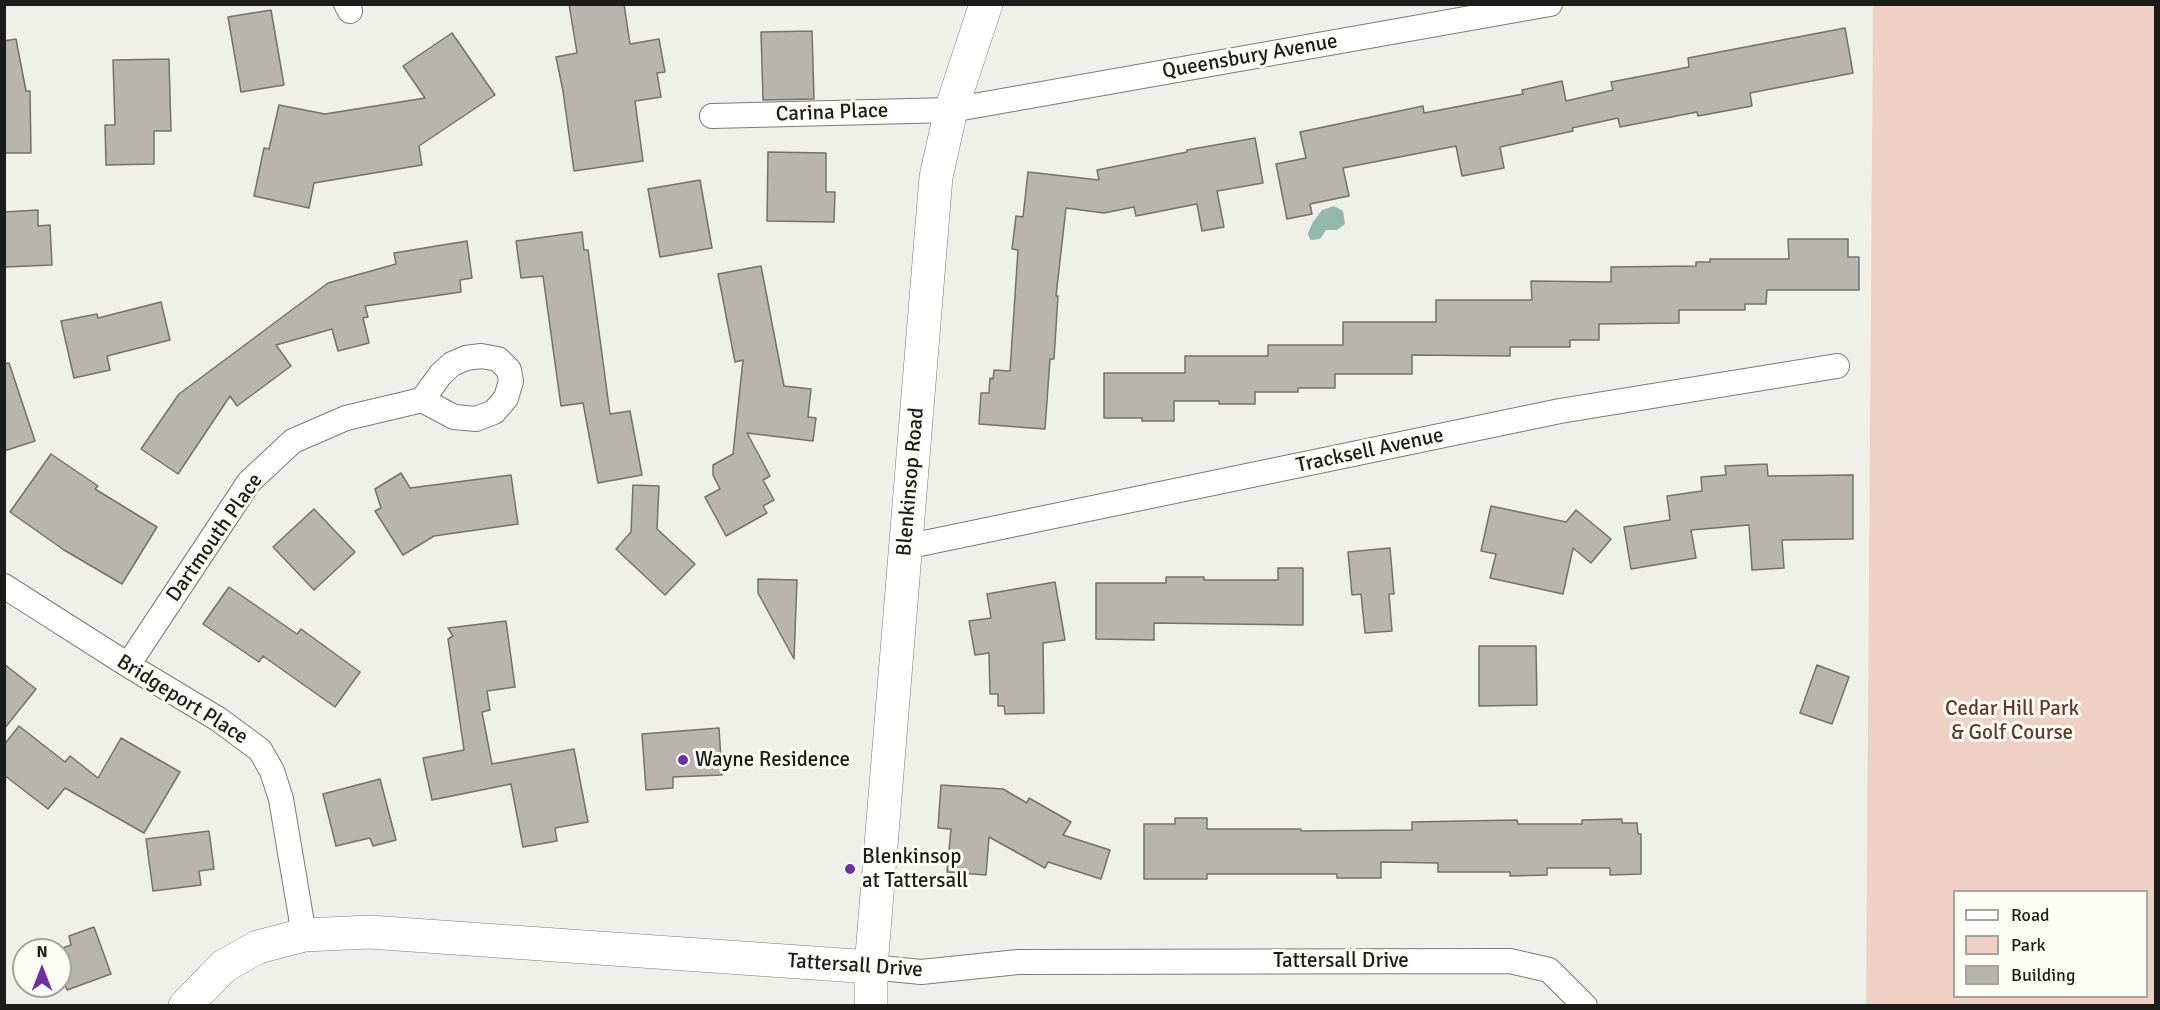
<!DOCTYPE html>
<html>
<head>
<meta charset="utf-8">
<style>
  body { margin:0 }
  #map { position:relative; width:2160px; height:1010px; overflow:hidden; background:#eff0ea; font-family:Signika,sans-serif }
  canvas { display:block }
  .frame { position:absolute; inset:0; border:6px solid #1c1c1a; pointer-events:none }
  .legend { position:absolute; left:1953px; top:890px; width:195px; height:108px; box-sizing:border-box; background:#fdfdf7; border:2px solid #a3a39f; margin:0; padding:8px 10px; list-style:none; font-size:18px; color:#1c1c1a }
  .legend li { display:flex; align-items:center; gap:12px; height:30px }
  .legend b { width:30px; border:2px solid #a3a39f }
  .north { position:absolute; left:12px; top:938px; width:60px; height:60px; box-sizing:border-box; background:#fdfdf7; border:2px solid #a3a39f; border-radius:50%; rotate:0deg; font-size:16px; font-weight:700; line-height:24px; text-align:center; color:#1c1c1a }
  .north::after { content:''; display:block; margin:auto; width:21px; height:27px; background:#702ea3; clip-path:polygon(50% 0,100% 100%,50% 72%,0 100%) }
</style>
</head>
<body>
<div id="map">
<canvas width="2160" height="1010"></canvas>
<div class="frame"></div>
<ul class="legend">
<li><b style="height:8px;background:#fff"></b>Road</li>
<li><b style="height:16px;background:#eed0c4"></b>Park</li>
<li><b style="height:16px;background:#b8b5b0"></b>Building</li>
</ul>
<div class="north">N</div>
</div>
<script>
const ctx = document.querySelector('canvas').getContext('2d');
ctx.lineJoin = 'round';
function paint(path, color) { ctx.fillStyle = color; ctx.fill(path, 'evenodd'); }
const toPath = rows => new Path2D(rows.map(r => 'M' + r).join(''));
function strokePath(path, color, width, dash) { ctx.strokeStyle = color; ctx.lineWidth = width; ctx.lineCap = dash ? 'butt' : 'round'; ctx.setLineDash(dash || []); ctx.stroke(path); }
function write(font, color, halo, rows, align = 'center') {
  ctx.font = font + ' Signika,sans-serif'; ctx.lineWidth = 6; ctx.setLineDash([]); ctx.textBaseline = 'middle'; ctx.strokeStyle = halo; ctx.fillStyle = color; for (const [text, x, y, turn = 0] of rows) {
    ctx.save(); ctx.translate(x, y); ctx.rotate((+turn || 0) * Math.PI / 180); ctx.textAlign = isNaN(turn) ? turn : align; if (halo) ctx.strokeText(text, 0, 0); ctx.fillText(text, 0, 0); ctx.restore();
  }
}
paint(toPath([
  [1873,5,2155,5,2155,1005,1866,1005],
  [1954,892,2146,892,2146,996,1954,996]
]), '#eed0c4');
paint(toPath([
  [1334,206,1343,211,1345,224,1337,230,1326,230,1320,239,1311,240,1309,237,1308,233,1313,222,1322,210]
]), '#94b7ac');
const building = toPath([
  [569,4,624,4,630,44,659,39,665,72,657,73,661,97,635,101,643,161,574,171,563,91,556,57,577,53,569,4],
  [271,10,284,85,241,92,228,17,271,10],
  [1845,28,1853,73,1750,93,1752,106,1698,116,1697,112,1620,127,1618,118,1572,128,1573,131,1500,147,1504,168,1462,176,1456,146,1343,168,1349,196,1310,204,1312,214,1287,219,1276,164,1306,158,1300,132,1423,106,1424,113,1523,94,1522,90,1562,81,1566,101,1613,90,1611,82,1689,67,1688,58,1845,28],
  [812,31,814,99,763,100,761,32,812,31],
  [452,33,495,95,419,146,422,165,314,183,309,208,254,196,264,148,269,149,279,105,325,114,425,98,403,66,452,33],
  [16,39,26,91,30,91,31,153,4,153,4,41,16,39],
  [169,59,171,131,154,131,154,164,106,165,105,125,115,125,113,60,169,59],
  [1255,138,1263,183,1217,191,1224,227,1202,231,1197,204,1136,216,1134,207,1104,213,1066,208,1056,296,1058,296,1054,359,1050,359,1045,429,979,424,981,393,989,393,990,378,993,379,994,370,1010,371,1018,250,1012,249,1016,216,1023,217,1028,172,1099,180,1097,170,1187,152,1187,150,1255,138],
  [768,152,826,153,826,192,835,192,834,222,767,221,768,152],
  [700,180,712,248,660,257,648,189,700,180],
  [38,210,38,226,50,225,52,265,4,267,4,212,38,210],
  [582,232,584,250,588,250,610,414,630,411,642,475,598,483,583,403,561,406,543,276,521,278,516,241,582,232],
  [1788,239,1848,239,1848,257,1859,257,1859,290,1767,290,1766,304,1745,304,1745,310,1679,310,1679,323,1599,324,1599,340,1570,340,1570,347,1510,347,1510,356,1412,355,1412,374,1335,374,1335,388,1298,388,1298,392,1255,392,1255,404,1219,404,1219,401,1174,401,1174,421,1142,421,1142,418,1104,418,1104,373,1185,373,1185,356,1268,356,1268,345,1343,345,1343,322,1436,322,1436,300,1532,300,1531,281,1611,282,1611,267,1696,266,1696,262,1710,262,1710,259,1789,259,1788,239],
  [467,241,472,278,460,280,461,292,365,306,368,317,363,318,369,343,338,351,332,329,276,345,291,366,237,406,230,396,178,474,141,449,179,394,328,283,396,264,394,253,467,241],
  [761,266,784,386,811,389,808,417,816,418,813,441,747,433,770,476,763,480,774,500,763,506,767,513,726,536,705,497,720,489,713,475,713,465,733,454,743,360,735,362,718,274,761,266],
  [161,302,170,340,107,356,110,370,74,378,61,321,97,314,98,318,161,302],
  [9,363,35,441,4,451,4,364,9,363],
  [51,454,98,486,95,489,157,527,122,584,64,550,10,512,51,454],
  [1767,464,1768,476,1853,475,1853,539,1782,540,1784,568,1752,570,1749,525,1691,530,1696,558,1631,569,1624,527,1670,520,1667,496,1702,491,1701,477,1726,475,1725,466,1767,464],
  [401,473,410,488,511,475,518,524,434,536,403,555,375,511,381,508,375,489,401,473],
  [633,485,659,486,657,529,695,564,665,595,616,549,631,532,633,485],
  [1491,506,1566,522,1576,510,1611,539,1591,563,1573,548,1563,594,1490,578,1496,554,1481,551,1491,506],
  [314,509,355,552,314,590,273,547,314,509],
  [1390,548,1394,594,1389,594,1392,631,1365,633,1361,594,1352,595,1348,552,1390,548],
  [1278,568,1303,568,1303,625,1154,623,1154,640,1096,639,1096,583,1166,583,1166,577,1204,577,1204,580,1278,580,1278,568],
  [758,579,797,580,794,659,758,593,758,579],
  [1055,582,1065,640,1043,643,1044,713,1005,714,1004,706,998,706,998,694,990,694,989,653,975,655,969,621,991,618,987,594,1055,582],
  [229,587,297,634,301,629,360,672,335,707,263,656,259,662,203,624,229,587],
  [506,621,515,687,487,691,490,710,482,712,492,764,574,749,588,822,555,828,557,841,523,847,511,784,432,800,423,758,464,750,448,639,453,636,448,628,506,621],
  [1479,646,1536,646,1537,705,1479,706,1479,646],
  [4,664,36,689,4,729,4,664],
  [1817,665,1849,677,1832,724,1800,713,1817,665],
  [19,726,65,762,70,756,98,778,121,738,180,772,144,833,65,788,48,809,4,775,4,745,19,726],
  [719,728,722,775,673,777,673,788,646,790,642,734,719,728],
  [380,779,396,840,373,846,370,838,336,846,323,794,380,779],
  [941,785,1003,789,1027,803,1029,798,1071,822,1063,835,1110,850,1101,879,1048,862,1045,868,989,837,986,875,947,872,951,829,938,828,941,785],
  [1175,818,1207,818,1207,829,1301,829,1301,831,1412,830,1412,822,1517,820,1518,824,1582,824,1582,820,1622,819,1622,823,1637,823,1638,834,1641,834,1641,874,1610,875,1610,868,1547,868,1547,875,1510,876,1510,872,1438,872,1438,863,1381,862,1381,878,1337,878,1337,874,1207,874,1207,879,1144,879,1144,824,1175,824,1175,818],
  [209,831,214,869,199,871,201,885,153,891,146,839,209,831],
  [94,927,111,974,67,990,60,969,60,949,71,945,69,936,94,927]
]);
paint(building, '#b8b5b0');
strokePath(building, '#74706c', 1.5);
const street = toPath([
  [346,4,350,11],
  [712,116,951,110,1550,4],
  [905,547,1560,411,1837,366],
  [4,586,128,665,218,719,260,750,272,771,281,799,304,935],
  [128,665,249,482,293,441,346,418,422,400,454,417,476,419,494,412,506,398,511,381,509,370,498,359,481,356,466,358,452,364,441,374,422,400],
  [871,967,921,972,1018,962,1510,961,1549,970,1585,1006]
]);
const secondary = toPath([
  [185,1006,224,966,258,947,304,935,369,932,871,967],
  [871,1006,871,967,936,177,951,110,986,4]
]);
strokePath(street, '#7b7b76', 26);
strokePath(secondary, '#7b7b76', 34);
strokePath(street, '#fff', 24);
strokePath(secondary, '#fff', 33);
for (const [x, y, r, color] of [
  [683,760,6,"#702ea3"],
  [850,869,6,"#702ea3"]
]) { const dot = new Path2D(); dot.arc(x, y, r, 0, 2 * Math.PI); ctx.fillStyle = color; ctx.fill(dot); strokePath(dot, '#fdfdf7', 2); }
write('21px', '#1c1c1a', '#fdfdf7', [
  ["Queensbury Avenue",1250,57,-10],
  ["Carina Place",832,113,-2],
  ["Tracksell Avenue",1370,451,-12],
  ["Blenkinsop Road",911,482,-85],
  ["Dartmouth Place",215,538,-55],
  ["Bridgeport Place",182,700,32],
  ["Tattersall Drive",1341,961],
  ["Tattersall Drive",855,966,4]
]);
write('21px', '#663925', '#fdfdf7', [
  ["Cedar Hill Park",2012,709],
  ["& Golf Course",2012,733]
]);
write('21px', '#1c1c1a', '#fdfdf7', [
  ["Wayne Residence",695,760],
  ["Blenkinsop",862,857],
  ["at Tattersall",862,881]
], 'left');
</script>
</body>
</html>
